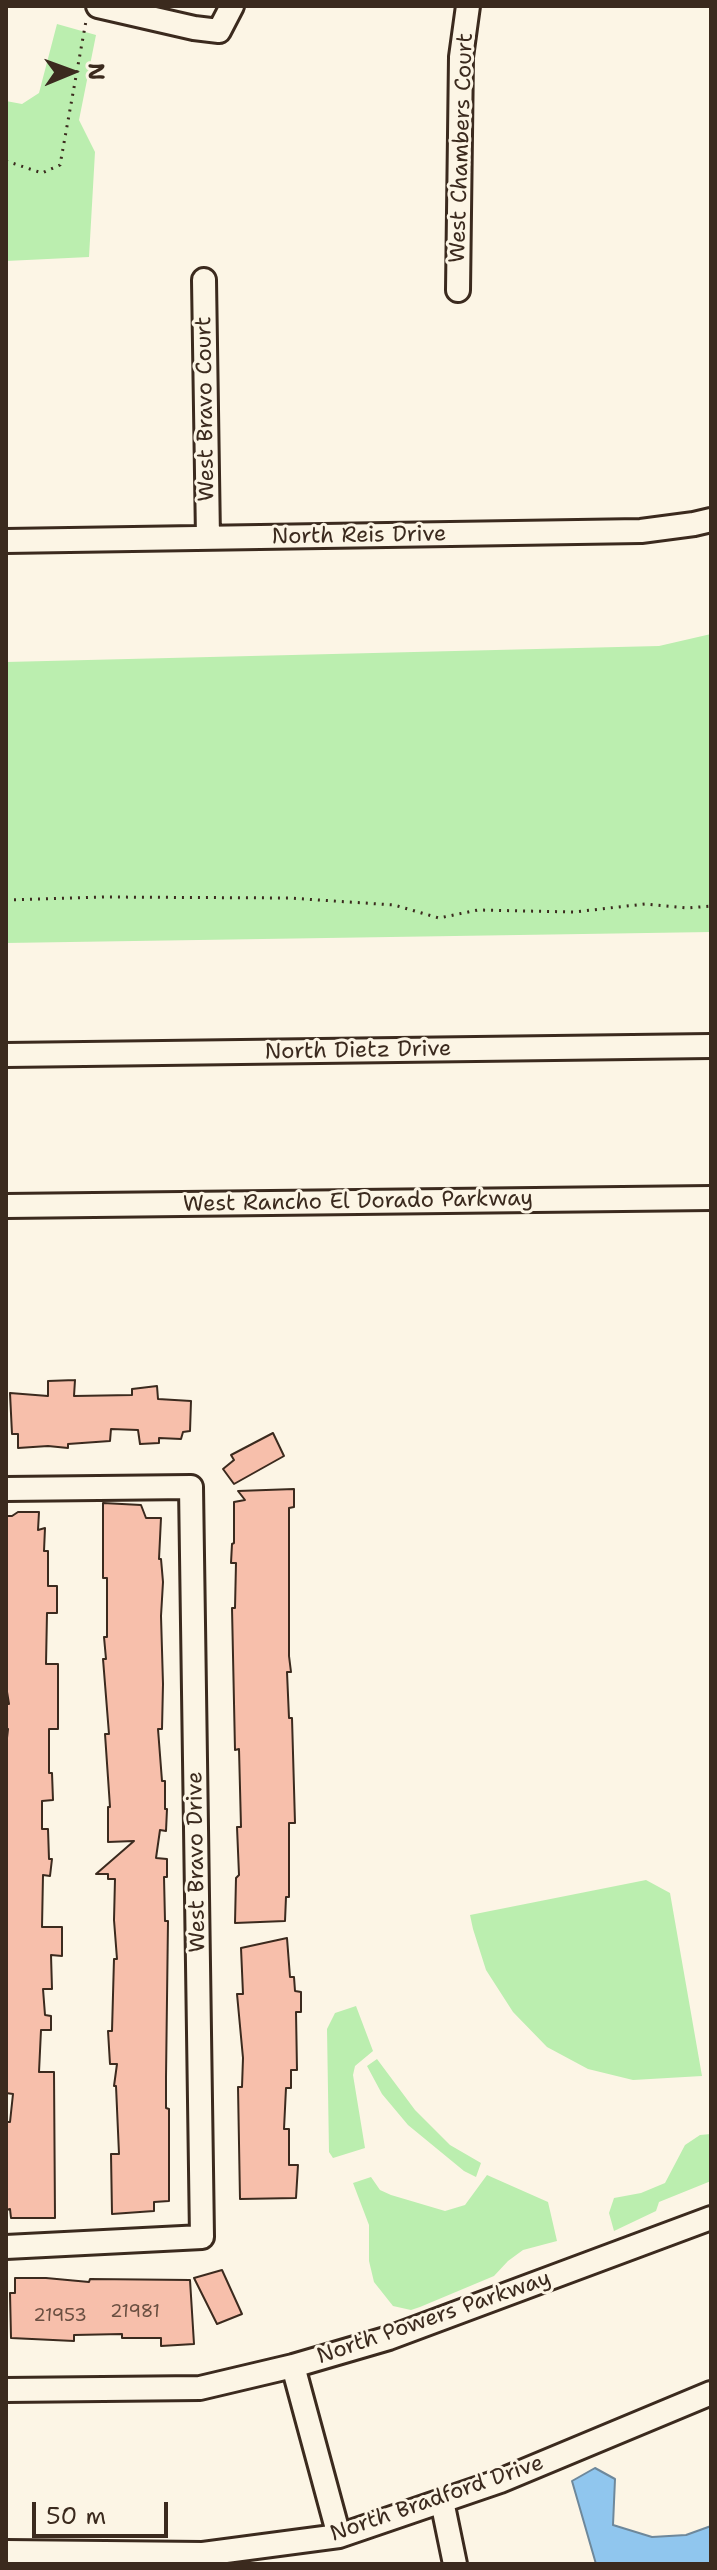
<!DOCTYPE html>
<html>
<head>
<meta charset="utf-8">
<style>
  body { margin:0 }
  #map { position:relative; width:717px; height:2570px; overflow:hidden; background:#fcf5e5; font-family:"Shantell Sans",sans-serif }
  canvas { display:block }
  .frame { position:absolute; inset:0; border:8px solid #3b2a1e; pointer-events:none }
  .north { position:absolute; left:32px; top:32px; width:80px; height:80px; -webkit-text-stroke:6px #fcf5e5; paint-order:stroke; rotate:89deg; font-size:22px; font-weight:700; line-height:32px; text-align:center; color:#3b2a1e }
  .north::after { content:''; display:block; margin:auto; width:28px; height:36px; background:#3b2a1e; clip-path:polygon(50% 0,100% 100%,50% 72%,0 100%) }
  .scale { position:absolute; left:32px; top:2502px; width:136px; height:36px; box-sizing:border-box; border:4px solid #3b2a1e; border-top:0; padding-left:10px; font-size:24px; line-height:28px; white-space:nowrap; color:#3b2a1e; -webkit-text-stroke:6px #fcf5e5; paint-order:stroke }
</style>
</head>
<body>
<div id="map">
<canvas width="717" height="2570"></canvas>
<div class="frame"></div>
<div class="north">N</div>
<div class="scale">50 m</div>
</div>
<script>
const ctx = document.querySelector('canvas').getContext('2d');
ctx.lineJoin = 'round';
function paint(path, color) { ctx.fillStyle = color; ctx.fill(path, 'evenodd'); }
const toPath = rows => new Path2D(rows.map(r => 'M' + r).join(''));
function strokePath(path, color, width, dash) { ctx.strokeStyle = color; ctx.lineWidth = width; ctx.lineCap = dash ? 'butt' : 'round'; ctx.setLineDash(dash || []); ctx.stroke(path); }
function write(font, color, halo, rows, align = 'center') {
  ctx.font = font + ' "Shantell Sans",sans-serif'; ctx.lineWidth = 6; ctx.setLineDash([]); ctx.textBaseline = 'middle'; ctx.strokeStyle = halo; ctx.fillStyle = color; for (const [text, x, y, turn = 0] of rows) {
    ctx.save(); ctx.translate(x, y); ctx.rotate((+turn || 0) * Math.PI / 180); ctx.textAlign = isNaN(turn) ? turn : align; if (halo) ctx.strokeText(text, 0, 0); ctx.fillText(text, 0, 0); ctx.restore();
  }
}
paint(toPath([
  [57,24,96,35,79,120,95,152,89,257,6,261,6,101,22,104,39,93],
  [711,634,711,932,6,943,6,662,659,646],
  [646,1880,670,1893,702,2076,633,2080,588,2069,547,2047,513,2012,486,1970,473,1929,470,1915],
  [356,2006,373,2051,355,2066,353,2075,365,2148,333,2158,329,2152,327,2029,335,2013],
  [377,2059,415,2110,450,2145,481,2163,476,2177,464,2171,408,2125,382,2094,367,2066],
  [711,2134,711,2181,659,2202,656,2211,614,2231,609,2213,614,2198,641,2193,665,2183,685,2145,700,2135],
  [487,2175,548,2202,557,2241,523,2250,508,2261,494,2276,420,2307,411,2310,393,2306,374,2282,369,2261,369,2225,353,2183,371,2177,380,2190,391,2195,445,2211,465,2205]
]), '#bbeeaf');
const water = toPath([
  [595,2468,615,2479,613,2525,652,2537,686,2535,711,2526,711,2564,596,2564,572,2481,595,2468]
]);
paint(water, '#90c6ee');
strokePath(water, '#6e889b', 2);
const building = toPath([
  [75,1380,74,1396,132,1395,132,1389,157,1386,158,1399,191,1401,190,1431,183,1432,181,1439,159,1438,159,1443,140,1444,138,1430,111,1429,110,1441,68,1444,68,1448,48,1446,18,1448,18,1434,12,1434,10,1393,48,1396,48,1381,75,1380],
  [273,1433,284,1456,234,1484,223,1469,234,1460,231,1455,273,1433],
  [294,1489,294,1507,289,1508,289,1656,291,1672,287,1672,289,1718,292,1718,295,1823,289,1823,289,1897,286,1897,285,1921,235,1923,236,1878,239,1875,237,1827,241,1827,239,1749,235,1750,232,1608,235,1608,236,1563,231,1563,232,1544,234,1543,234,1502,245,1500,238,1491,294,1489],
  [103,1503,141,1505,146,1518,161,1518,159,1559,161,1559,163,1582,161,1616,163,1684,162,1729,158,1729,162,1781,165,1781,165,1809,167,1809,166,1831,160,1830,156,1858,167,1859,167,1877,164,1877,165,1921,168,1921,166,2077,166,2108,169,2109,169,2201,154,2202,154,2211,112,2214,111,2154,119,2154,116,2086,114,2086,117,2064,110,2064,108,2031,112,2031,114,1959,117,1959,114,1920,115,1879,108,1879,108,1874,96,1874,134,1841,108,1842,108,1807,110,1807,105,1734,109,1734,103,1659,106,1659,104,1637,107,1637,107,1578,103,1578,103,1503],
  [18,1512,39,1512,38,1530,45,1528,44,1551,48,1551,48,1586,57,1586,57,1613,47,1613,46,1664,58,1664,58,1729,49,1729,49,1773,52,1773,53,1800,42,1801,42,1829,48,1829,49,1859,52,1859,50,1876,43,1875,42,1927,62,1927,62,1956,51,1955,52,1989,43,1989,45,2015,51,2016,51,2030,41,2030,39,2072,54,2072,55,2218,11,2218,10,2209,6,2210,6,2122,10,2122,13,2094,6,2093,6,1747,8,1729,6,1729,6,1704,9,1704,6,1686,6,1516,12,1516,18,1512],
  [287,1938,290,1977,294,1977,295,1991,301,1992,301,2012,296,2012,297,2070,291,2070,291,2088,286,2088,284,2129,289,2129,289,2165,298,2165,296,2198,240,2199,238,2087,242,2087,243,2058,237,1994,243,1994,241,1948,287,1938],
  [222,2270,242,2314,217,2324,194,2278,222,2270],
  [15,2278,46,2278,89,2282,90,2279,190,2280,194,2344,161,2346,161,2338,122,2338,122,2334,74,2335,74,2341,11,2338,10,2293,15,2293,15,2278]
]);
paint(building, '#f7bfab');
strokePath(building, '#3b2a1e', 2);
const minor = toPath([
  [98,6,194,28,219,31,232,6],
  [204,280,208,538],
  [458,290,461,57,468,6],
  [6,541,641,531,694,524,711,520],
  [6,1055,711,1046],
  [6,1206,711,1198],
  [6,1489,191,1487,202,2237,6,2247],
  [293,2366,339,2536],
  [6,2390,200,2388,293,2366,389,2338,711,2218],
  [442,2501,455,2564],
  [6,2552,203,2554,339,2536,500,2481,711,2393]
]);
strokePath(minor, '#3b2a1e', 28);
strokePath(toPath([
  [6,161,42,173,60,165,86,21],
  [6,900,104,897,289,898,394,905,439,918,478,910,574,912,645,904,688,908,711,906]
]), '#3b2a1e', 3, [2, 6]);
strokePath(minor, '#fcf5e5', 22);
write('18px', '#6a4f41', null, [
  ["21981",135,2312],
  ["21953",60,2316]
]);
write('22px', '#3b2a1e', '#fcf5e5', [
  ["West Chambers Court",462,148,-88],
  ["West Bravo Court",206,409,-91],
  ["North Reis Drive",359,536,-1],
  ["North Dietz Drive",358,1051,-1],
  ["West Rancho El Dorado Parkway",358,1202,-1],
  ["West Bravo Drive",197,1862,-91],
  ["North Powers Parkway",434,2318,-19],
  ["North Bradford Drive",437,2499,-19]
]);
</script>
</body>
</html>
